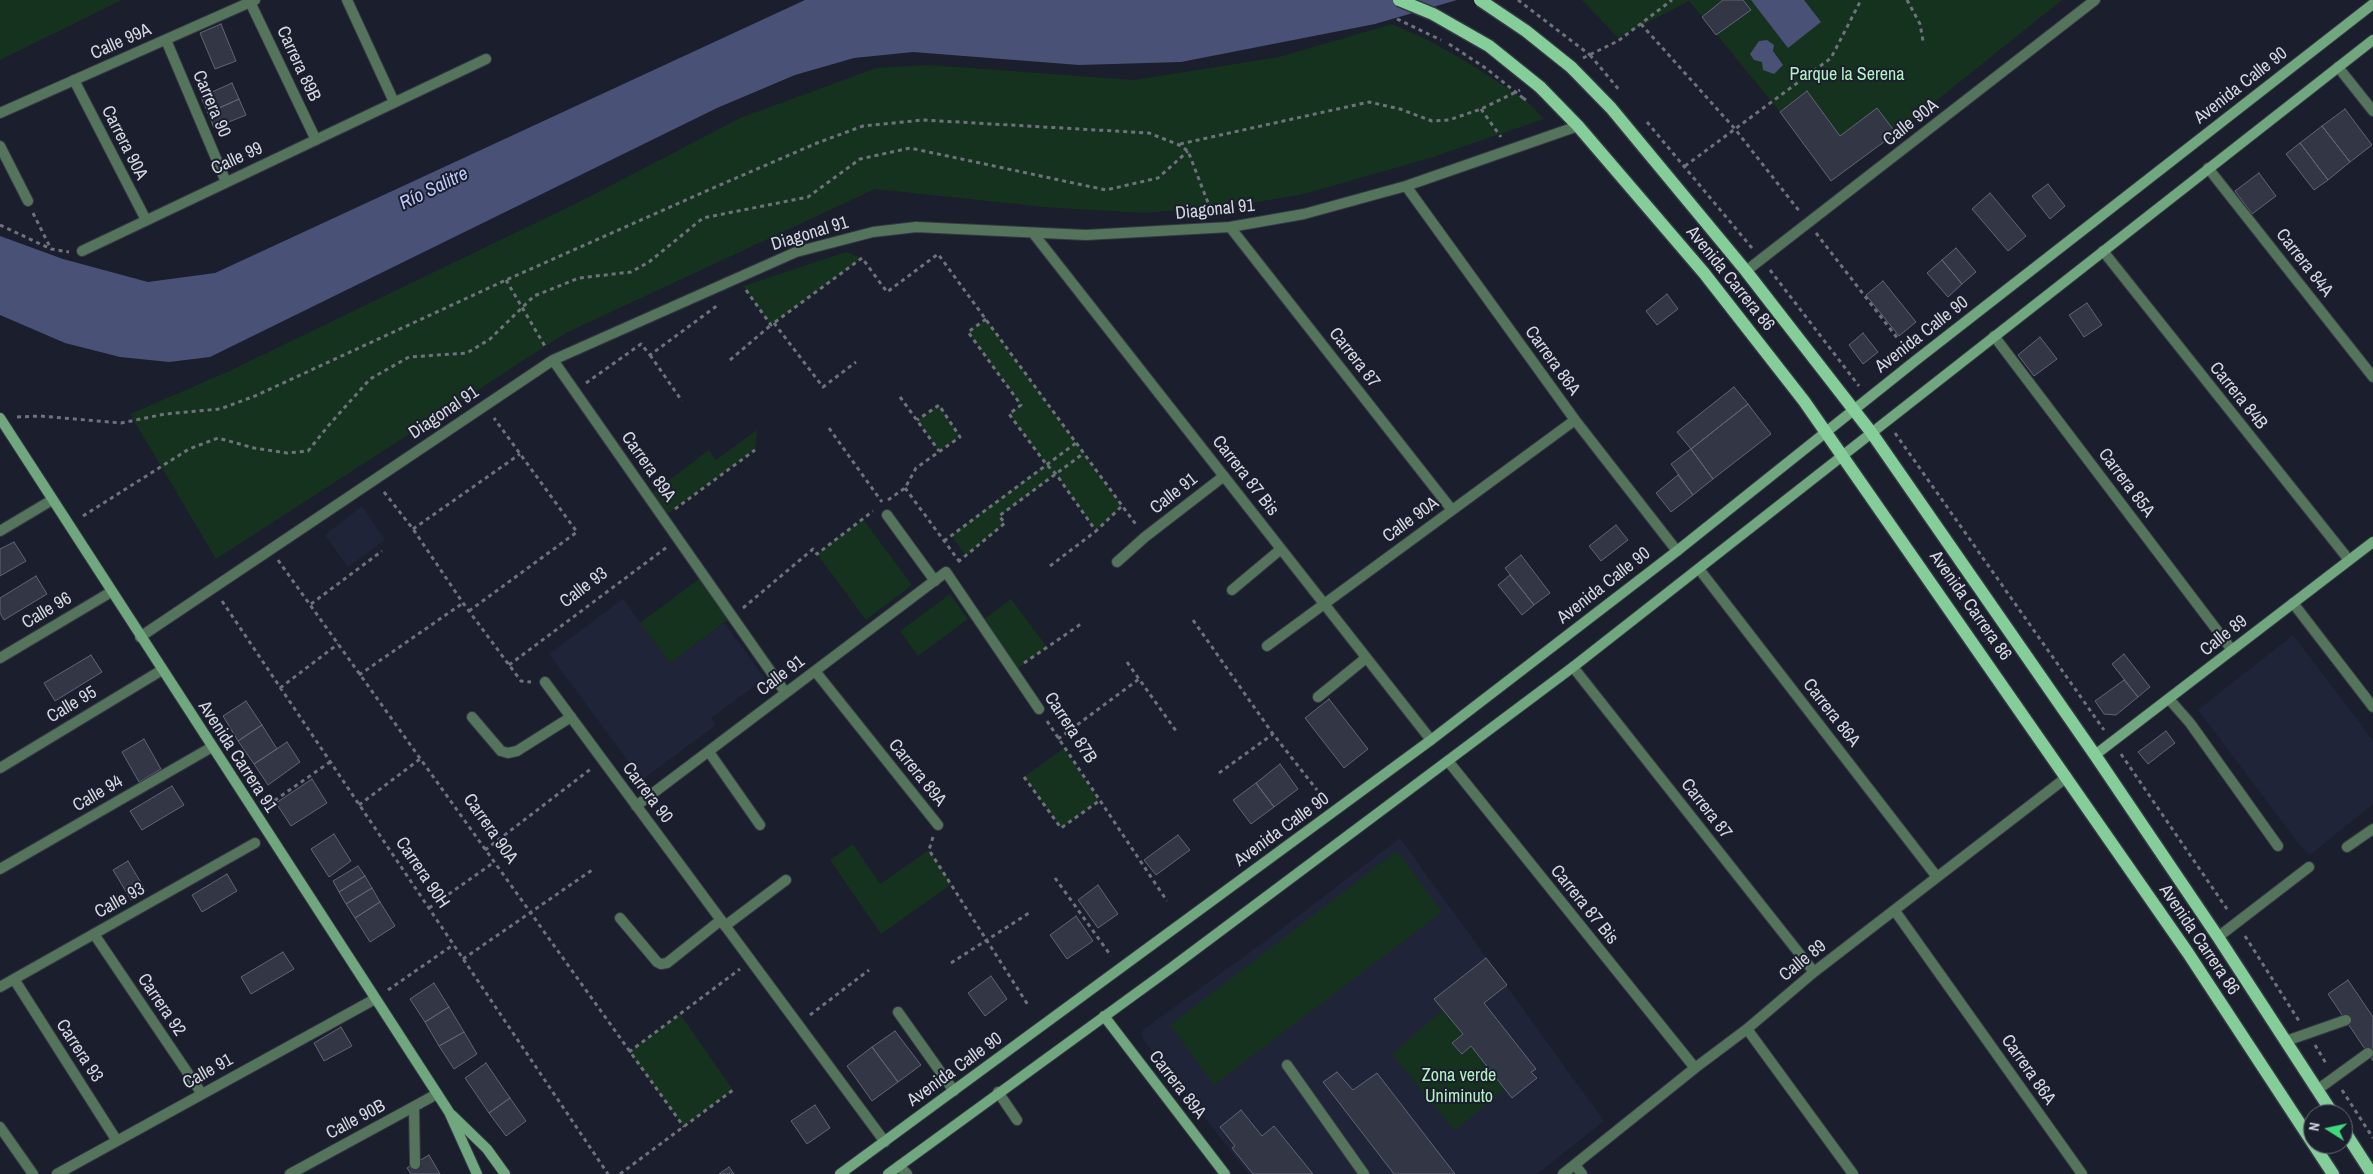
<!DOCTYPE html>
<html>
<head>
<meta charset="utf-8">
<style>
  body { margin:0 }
  #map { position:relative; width:2373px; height:1174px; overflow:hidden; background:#1b1e2c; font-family:"Archivo Narrow",sans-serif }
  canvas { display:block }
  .north { position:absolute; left:2303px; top:1104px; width:50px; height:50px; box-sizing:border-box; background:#1b1e2c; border:1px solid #656874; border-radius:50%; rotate:280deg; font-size:14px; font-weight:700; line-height:20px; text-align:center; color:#d4d7e0 }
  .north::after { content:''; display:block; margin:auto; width:18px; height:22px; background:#41d77c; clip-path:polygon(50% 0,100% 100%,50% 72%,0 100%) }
</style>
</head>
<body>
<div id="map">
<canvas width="2373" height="1174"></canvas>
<div class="north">N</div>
</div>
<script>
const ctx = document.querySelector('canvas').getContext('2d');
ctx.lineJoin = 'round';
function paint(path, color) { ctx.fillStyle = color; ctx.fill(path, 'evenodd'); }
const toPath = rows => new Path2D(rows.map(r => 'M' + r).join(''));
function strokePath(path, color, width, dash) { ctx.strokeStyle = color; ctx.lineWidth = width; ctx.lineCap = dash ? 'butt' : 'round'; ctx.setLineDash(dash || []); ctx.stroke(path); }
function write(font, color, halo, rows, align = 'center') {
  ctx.font = font + ' "Archivo Narrow",sans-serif'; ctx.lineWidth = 4; ctx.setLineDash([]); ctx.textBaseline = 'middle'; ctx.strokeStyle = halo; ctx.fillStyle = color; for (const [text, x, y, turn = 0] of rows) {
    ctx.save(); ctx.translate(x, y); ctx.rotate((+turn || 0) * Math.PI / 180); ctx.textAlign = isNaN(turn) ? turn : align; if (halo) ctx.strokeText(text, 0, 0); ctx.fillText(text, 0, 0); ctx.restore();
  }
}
paint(toPath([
  [362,506,385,540,348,567,325,535],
  [623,599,670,663,724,623,765,678,711,718,716,725,642,780,549,654],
  [2293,635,2373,740,2373,804,2310,855,2302,848,2198,710],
  [1400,838,1604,1121,1537,1174,1249,1174,1144,1041,1141,1034,1144,1029,1271,937]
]), '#202438');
paint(toPath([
  [0,0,122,0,0,60],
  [1582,0,2062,0,1896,133,1831,181,1780,112,1689,1,1618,38],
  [1392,24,1428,40,1467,62,1526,100,1544,119,1430,158,1304,194,1233,206,1143,213,1043,207,875,189,566,333,216,559,130,414,225,373,581,201,740,118,876,68,930,65,1134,80,1279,57],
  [846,252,862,258,771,325,743,286],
  [986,319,1122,506,1096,531,1056,474,1000,516,1005,523,966,556,951,535,1046,464,1009,414,1021,405,968,332],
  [939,405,960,437,939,451,917,420],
  [757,430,755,450,663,517,648,496,709,450,716,460],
  [863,519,912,585,866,620,817,554],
  [699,579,729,619,670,663,640,623],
  [950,594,968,619,918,656,900,631],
  [1011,599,1047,647,1014,671,980,622],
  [1064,748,1099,801,1061,828,1024,777],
  [853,844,880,884,929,850,952,884,881,934,830,860],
  [1397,851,1442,912,1214,1085,1170,1025],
  [1443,1010,1463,1034,1453,1043,1462,1054,1471,1046,1506,1088,1455,1131,1392,1054],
  [680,1014,733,1090,684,1127,629,1052]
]), '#14321e');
paint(toPath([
  [805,0,1457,0,1375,24,1181,62,1079,65,913,52,854,58,795,75,717,108,210,357,169,362,120,357,65,343,0,315,0,236,63,259,148,282,215,273],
  [1751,0,1804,0,1821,22,1788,48],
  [1767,40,1774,45,1773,51,1783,65,1774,74,1763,70,1762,62,1754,60,1750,54,1759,41]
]), '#495176');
const building = toPath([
  [1723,0,1743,0,1751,10,1716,35,1702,17,1723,0],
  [221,24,236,61,215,69,200,33,221,24],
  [232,83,239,99,208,113,201,97,232,83],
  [1807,91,1840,136,1877,108,1896,133,1831,181,1780,112,1807,91],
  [239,99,246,115,214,128,208,113,239,99],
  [2345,109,2372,145,2350,162,2322,126,2345,109],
  [2322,126,2350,162,2328,180,2300,143,2322,126],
  [2300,143,2328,180,2314,190,2286,154,2300,143],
  [2259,173,2276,196,2252,214,2235,191,2259,173],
  [2048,184,2065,206,2050,219,2032,196,2048,184],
  [1990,193,2026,236,2008,251,1972,209,1990,193],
  [1956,248,1976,272,1962,284,1942,260,1956,248],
  [1942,260,1962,284,1948,297,1927,273,1942,260],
  [1883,281,1916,322,1899,336,1866,295,1883,281],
  [1667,294,1678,309,1657,325,1646,311,1667,294],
  [2087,303,2102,325,2084,337,2069,315,2087,303],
  [1863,333,1878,352,1863,364,1849,345,1863,333],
  [2040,337,2057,359,2034,376,2018,355,2040,337],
  [1734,387,1748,404,1691,449,1677,432,1734,387],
  [1748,404,1771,434,1713,479,1691,449,1748,404],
  [1691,449,1713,479,1693,495,1671,464,1691,449],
  [1678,475,1693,495,1671,512,1656,493,1678,475],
  [1616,525,1628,540,1601,561,1589,546,1616,525],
  [14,542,26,561,0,576,0,549,14,542],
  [1521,555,1550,593,1534,605,1505,568,1521,555],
  [1510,575,1534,605,1522,615,1498,585,1510,575],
  [36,576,47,594,4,620,0,613,0,598,36,576],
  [2124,654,2150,687,2138,697,2112,664,2124,654],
  [91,655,102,672,55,701,44,683,91,655],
  [2124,680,2138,697,2116,715,2104,714,2095,701,2124,680],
  [1329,699,1368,749,1344,768,1305,718,1329,699],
  [246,701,262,725,238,741,223,716,246,701],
  [262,725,277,749,254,764,238,741,262,725],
  [2166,731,2175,743,2148,764,2138,752,2166,731],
  [144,739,161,769,139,782,122,752,144,739],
  [287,742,300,762,268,785,254,764,287,742],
  [1280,764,1298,789,1274,807,1256,783,1280,764],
  [312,779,327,803,291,826,276,803,312,779],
  [1256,783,1274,807,1251,824,1233,800,1256,783],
  [172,786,184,805,142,830,130,811,172,786],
  [334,834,351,861,329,877,311,849,334,834],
  [1178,835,1190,850,1156,875,1144,860,1178,835],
  [128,861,146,891,131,900,113,870,128,861],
  [358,866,365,876,339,892,333,881,358,866],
  [227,874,237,891,202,912,192,895,227,874],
  [365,876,372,888,346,904,339,892,365,876],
  [1098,885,1118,914,1098,928,1078,900,1098,885],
  [372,888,380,902,355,918,346,904,372,888],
  [380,902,395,926,370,942,355,918,380,902],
  [1076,916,1093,941,1067,959,1050,935,1076,916],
  [283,952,294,969,251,994,241,977,283,952],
  [1486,958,1507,985,1484,1003,1536,1069,1531,1072,1537,1078,1512,1098,1471,1046,1462,1054,1452,1043,1463,1034,1434,999,1486,958],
  [991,976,1007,999,985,1016,968,993,991,976],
  [2348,980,2373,1017,2373,1061,2328,994,2348,980],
  [434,983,449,1007,425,1022,410,999,434,983],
  [449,1007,464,1032,439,1046,425,1022,449,1007],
  [341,1027,352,1046,324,1061,314,1043,341,1027],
  [895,1031,921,1065,898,1082,872,1047,895,1031],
  [464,1032,477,1054,454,1069,439,1046,464,1032],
  [872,1047,898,1082,872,1101,847,1066,872,1047],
  [486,1063,510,1098,489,1113,465,1078,486,1063],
  [1337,1072,1353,1090,1377,1073,1455,1174,1394,1174,1323,1082,1337,1072],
  [510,1098,526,1121,506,1136,489,1113,510,1098],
  [815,1105,830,1128,807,1144,791,1121,815,1105],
  [1241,1110,1262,1136,1274,1126,1313,1174,1253,1174,1232,1148,1235,1146,1220,1127,1241,1110],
  [429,1155,440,1174,411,1174,407,1168,429,1155],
  [729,1167,734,1174,719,1174,729,1167]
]);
paint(building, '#333645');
strokePath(building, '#616576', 1);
const lane = toPath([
  [347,0,394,102],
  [250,2,316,140],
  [166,40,226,182],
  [74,80,146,220],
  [0,146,28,201],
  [82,251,486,59],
  [887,515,935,581],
  [1318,697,1366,658],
  [2169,699,2190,723,2278,846],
  [472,717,501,751,508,753,517,751,571,717],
  [709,752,760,825],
  [2347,847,2373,829],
  [620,918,657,962,661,964,667,963,721,920],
  [725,926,786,880],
  [2218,937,2309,867],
  [2286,1041,2346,1020],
  [1287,1065,1364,1174],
  [2317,1090,2368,1053],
  [998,1092,1017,1120],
  [414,1107,415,1164]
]);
const street = toPath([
  [2338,67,2373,111],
  [0,113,255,0],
  [2208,168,2373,377],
  [1406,186,1575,420,1677,551],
  [1230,227,1452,510],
  [1033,233,1431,740],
  [2103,251,2349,560],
  [1746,271,2095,0],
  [1994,336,2232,650],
  [553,360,785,692],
  [0,531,52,500],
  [1117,562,1145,537,1224,476],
  [1699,569,1937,877],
  [1232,590,1281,549],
  [2293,603,2373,707],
  [140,637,553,360,796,252,873,232,916,227,1086,235,1230,227,1304,214,1406,186,1578,126],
  [1267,646,1575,420],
  [0,658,111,592],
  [1573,667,1814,972],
  [815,671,938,825],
  [545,682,885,1142],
  [1448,761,1695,1068],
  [0,768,162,670],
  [636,806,946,572,1039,709],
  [0,869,212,747],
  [1895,911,2082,1174],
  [94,934,202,1094],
  [14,979,117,1141],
  [0,987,255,843],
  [898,1012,954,1091],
  [1747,1029,1853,1174],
  [0,1127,33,1174],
  [1575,1165,1582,1174],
  [899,1166,907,1174],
  [57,1174,375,999],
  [290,1174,437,1094],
  [1563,1174,1695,1068,1747,1029,1814,972,2067,777]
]);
const secondary = toPath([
  [0,418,449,1112,477,1174],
  [2095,755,2373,542],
  [1104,1016,1225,1174],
  [452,1115,487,1149,505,1174],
  [840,1174,1431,740,1677,551,1915,361,2373,4],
  [888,1174,1171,968,1573,667,2373,40]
]);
const primary = toPath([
  [1571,67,1611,108,1746,271,1871,432,2095,755,2218,937,2333,1114],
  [1540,87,1578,126,1704,273,1804,401,2188,953,2333,1174],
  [2343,1129,2372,1174]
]);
strokePath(lane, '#353845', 12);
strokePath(street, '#353845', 12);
strokePath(secondary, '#353845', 12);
strokePath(primary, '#353845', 15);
strokePath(toPath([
  [1907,0,1920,24,1923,41],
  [1641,24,1735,129,1800,212],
  [1590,55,1620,91],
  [1583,58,1618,41,1672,0],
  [1523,98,1526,100],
  [1481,109,1501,137],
  [1647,122,1752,248],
  [1180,144,1369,102,1400,109,1432,121,1449,120,1481,109,1520,90],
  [1685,166,1831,58,1861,0],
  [33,213,51,249],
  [0,225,51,249,69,252],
  [1816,233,1905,348],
  [1770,270,1859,386],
  [506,280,546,348],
  [746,290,771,325,862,258,887,292,938,254,1137,526],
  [986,319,968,332,1021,405,1009,414,1046,464,1056,474,1096,531,1122,506],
  [774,323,823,387,856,362],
  [650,355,682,401],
  [730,360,771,325],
  [586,383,641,344,650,355,718,305],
  [900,397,939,451],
  [17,417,40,416,121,423,165,414,220,409,255,396,506,280,713,188,817,143,863,126,923,120,1149,133,1179,145,1188,151,1212,213],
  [829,428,882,502],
  [1895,433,2104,730],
  [905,488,959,561],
  [384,492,413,529,463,603,521,681,531,682],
  [888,500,905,488,916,468,960,437,939,405,917,420],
  [675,509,755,450],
  [83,516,189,449,218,438,254,448,287,453,308,451,329,425,370,379,409,357,467,353,490,339,534,296,579,278,631,272,649,262,703,218,808,197,860,159,910,148,1106,190,1158,178,1188,151],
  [413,529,520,454],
  [944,541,1076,443],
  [278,560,684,1127],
  [958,562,1005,523,999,516,1084,453],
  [1050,566,1096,531],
  [222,601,608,1174],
  [311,604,382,551],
  [743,608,813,549,817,554,873,511],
  [469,611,577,532,494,418],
  [1193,620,1273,734,1317,790],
  [1127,662,1176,731],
  [1024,663,1081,624],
  [509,665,667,547],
  [359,675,463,603],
  [280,688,338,644],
  [1047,721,1167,901],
  [1058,739,1139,679],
  [2121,754,2229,912],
  [1219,773,1273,734],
  [1024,777,1061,828,1099,801],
  [268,805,330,762],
  [359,805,420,759],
  [933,837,929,850,1028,1005],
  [485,850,592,768],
  [1055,878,1111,956],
  [429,908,493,863],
  [2245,936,2299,1021],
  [463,959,592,870],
  [951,963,1029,913],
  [388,990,453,945],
  [810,1015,869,970],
  [2315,1045,2327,1065],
  [629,1052,740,969],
  [2342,1090,2373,1138],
  [620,1174,733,1090]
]), '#6f727d', 3, [4, 4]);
strokePath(lane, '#54755c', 10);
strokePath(street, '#54755c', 10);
strokePath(secondary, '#70a77f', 10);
strokePath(primary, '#85cd99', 12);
const primaryBridge = toPath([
  [1399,0,1433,14,1489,46,1540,87],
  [1480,0,1526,31,1571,67]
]);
strokePath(primaryBridge, '#353845', 15, []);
strokePath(toPath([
  [1518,0,1590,55],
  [1397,19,1441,40],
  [1449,44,1487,69,1523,98]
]), '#6f727d', 3, [4, 4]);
strokePath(primaryBridge, '#85cd99', 12);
write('18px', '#d4d7e0', '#1b1e2c', [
  ["Calle 99A",121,42,-24],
  ["Carrera 89B",298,64,65],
  ["Avenida Calle 90",2241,86,-38],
  ["Carrera 90",211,104,67],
  ["Calle 90A",1911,123,-38],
  ["Carrera 90A",124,143,63],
  ["Calle 99",237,159,-25],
  ["Diagonal 91",1215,210,-6],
  ["Diagonal 91",810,234,-17],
  ["Carrera 84A",2304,263,52],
  ["Avenida Carrera 86",1730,279,51],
  ["Avenida Calle 90",1922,335,-38],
  ["Carrera 87",1354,358,52],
  ["Carrera 86A",1552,361,54],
  ["Carrera 84B",2238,396,51],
  ["Diagonal 91",444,413,-34],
  ["Carrera 89A",648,467,55],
  ["Carrera 87 Bis",1245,476,52],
  ["Carrera 85A",2126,483,53],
  ["Calle 91",1174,494,-38],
  ["Calle 90A",1411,520,-36],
  ["Avenida Calle 90",1604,586,-38],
  ["Calle 93",584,588,-37],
  ["Avenida Carrera 86",1970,606,55],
  ["Calle 96",47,611,-31],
  ["Calle 89",2224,636,-38],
  ["Calle 91",781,676,-37],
  ["Calle 95",72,705,-31],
  ["Carrera 86A",1831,713,52],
  ["Carrera 87B",1070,728,57],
  ["Avenida Carrera 91",237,757,57],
  ["Carrera 89A",917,773,51],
  ["Carrera 90",647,793,53],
  ["Calle 94",98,794,-30],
  ["Carrera 87",1706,809,52],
  ["Carrera 90A",490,829,55],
  ["Avenida Calle 90",1282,830,-36],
  ["Carrera 90H",422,873,56],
  ["Calle 93",120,901,-29],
  ["Carrera 87 Bis",1584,905,51],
  ["Avenida Carrera 86",2199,940,56],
  ["Calle 89",1803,961,-39],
  ["Carrera 92",161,1005,56],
  ["Carrera 93",79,1051,57],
  ["Avenida Calle 90",955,1070,-36],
  ["Carrera 86A",2028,1070,55],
  ["Calle 91",208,1072,-29],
  ["Carrera 89A",1177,1085,52],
  ["Calle 90B",356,1120,-28]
]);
write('18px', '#b2f2c2', '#1b1e2c', [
  ["Parque la Serena",1847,75],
  ["Zona verde",1459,1076],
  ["Uniminuto",1459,1097]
]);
write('italic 19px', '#becafe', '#1b1e2c', [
  ["Río Salitre",434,189,-26]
]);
</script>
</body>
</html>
